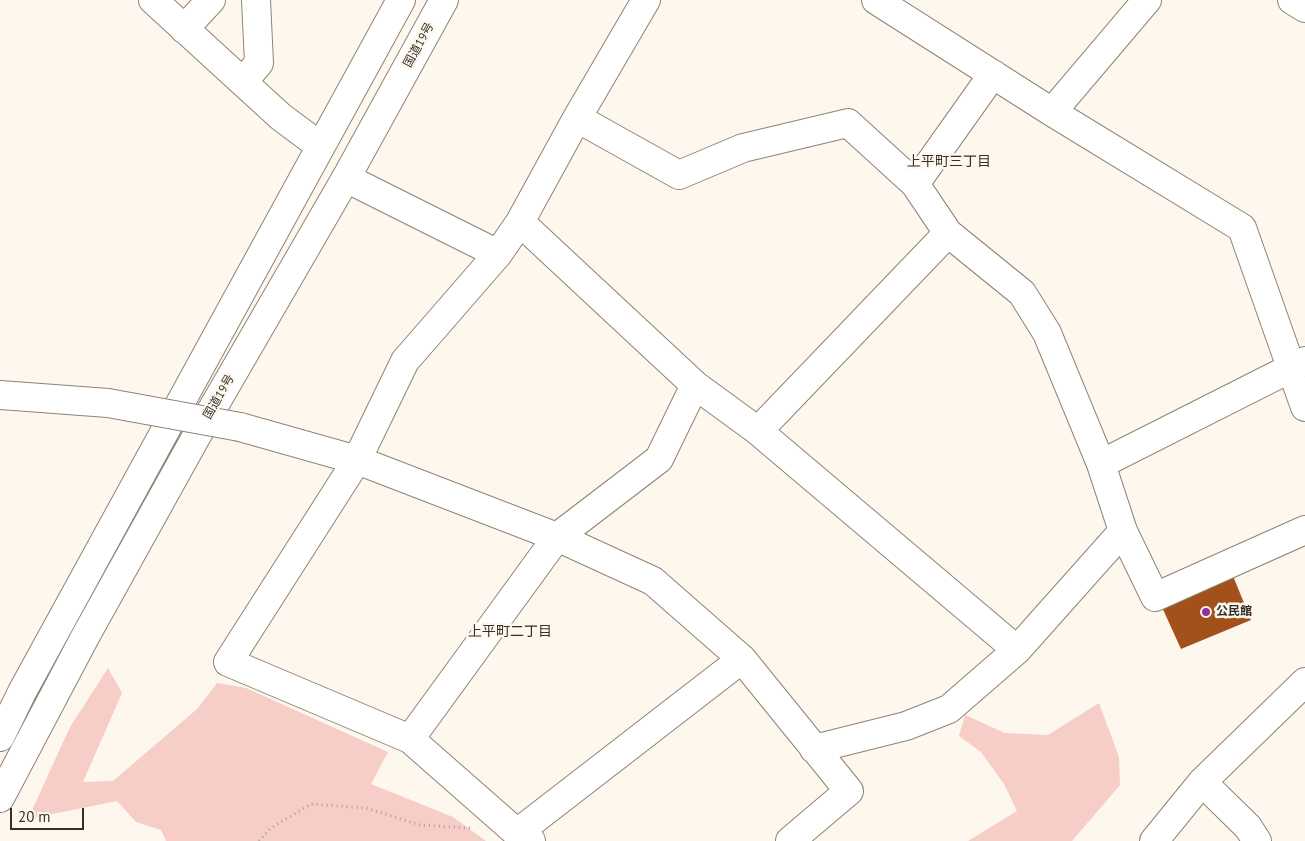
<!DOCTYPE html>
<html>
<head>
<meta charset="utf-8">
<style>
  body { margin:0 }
  #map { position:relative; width:1305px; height:841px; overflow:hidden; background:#fef7ed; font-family:"PT Sans",sans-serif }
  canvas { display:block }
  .scale { position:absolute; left:10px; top:808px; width:74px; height:22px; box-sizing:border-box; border:2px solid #342f29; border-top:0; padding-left:6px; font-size:15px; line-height:18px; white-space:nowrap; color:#342f29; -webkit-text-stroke:4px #fef7ed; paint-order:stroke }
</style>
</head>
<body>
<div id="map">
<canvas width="1305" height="841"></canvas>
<div class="scale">20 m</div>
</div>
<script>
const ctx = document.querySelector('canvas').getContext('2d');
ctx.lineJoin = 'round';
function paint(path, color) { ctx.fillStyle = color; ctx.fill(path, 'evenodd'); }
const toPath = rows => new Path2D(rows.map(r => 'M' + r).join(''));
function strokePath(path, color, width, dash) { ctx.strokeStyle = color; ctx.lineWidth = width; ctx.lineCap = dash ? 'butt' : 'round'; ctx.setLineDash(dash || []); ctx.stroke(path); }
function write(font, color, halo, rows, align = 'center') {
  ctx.font = font + ' "PT Sans","Noto Sans JP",sans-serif'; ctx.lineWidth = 5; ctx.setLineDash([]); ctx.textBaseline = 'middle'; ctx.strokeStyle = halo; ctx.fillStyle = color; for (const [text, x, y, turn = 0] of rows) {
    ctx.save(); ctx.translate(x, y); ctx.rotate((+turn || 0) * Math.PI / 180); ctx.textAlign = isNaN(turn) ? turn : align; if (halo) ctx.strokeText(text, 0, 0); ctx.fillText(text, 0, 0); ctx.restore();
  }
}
paint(toPath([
  [108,668,122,693,83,782,113,781,197,709,217,683,246,688,388,752,371,784,453,817,486,841,166,841,161,830,136,822,117,801,28,819,70,727],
  [1099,703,1119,757,1120,785,1072,841,968,841,1017,811,1004,784,981,752,959,736,965,715,1005,733,1048,735]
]), '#f7cdc7');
paint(toPath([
  [1233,576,1251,620,1181,649,1161,605]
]), '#a15119');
const minor = toPath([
  [153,0,281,117,320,146],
  [876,0,1052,112,1242,228,1305,407],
  [1292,0,1305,8],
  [184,29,211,0],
  [243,82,259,63,256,0],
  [1052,112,1147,0],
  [577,118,679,175,743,148,848,123,915,184,948,233,1022,293,1047,333,1101,464,1123,531,1155,597,1305,530],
  [346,178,498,254],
  [915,184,993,74],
  [520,222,695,385,758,431,1017,650],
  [0,395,108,403],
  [240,427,357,460,557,537,653,581,742,659,849,791,790,841],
  [758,431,948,233],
  [1101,464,1305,361],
  [410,739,557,537,659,459,695,385],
  [814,749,906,726,949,709,1017,650,1123,531],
  [1202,782,1248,827,1257,841],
  [517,833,742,659],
  [531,841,517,833,410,739,228,662,357,460,405,361,498,254,520,222,577,118,646,0],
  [1154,841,1202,782,1305,682]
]);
const highway = toPath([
  [0,737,22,692,401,0],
  [0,798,85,637,196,437,346,178,444,0]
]);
strokePath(minor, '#8f8375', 30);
strokePath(highway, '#8f8375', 30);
strokePath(toPath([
  [259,841,271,828,311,804,366,808,420,825,471,828]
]), '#a9a29a', 3, [1, 4]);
strokePath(minor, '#fff', 28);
strokePath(highway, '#fff', 28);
const minorBridge = toPath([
  [108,403,240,427]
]);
strokePath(minorBridge, '#8f8375', 30, []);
strokePath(minorBridge, '#fff', 28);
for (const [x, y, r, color] of [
  [1206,612,5,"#8d329d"]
]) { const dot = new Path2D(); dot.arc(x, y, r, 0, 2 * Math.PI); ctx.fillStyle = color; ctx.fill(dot); strokePath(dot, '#fef7ed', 2); }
write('12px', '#342f29', '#fef7ed', [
  ["国道19号",419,45,-61],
  ["国道19号",219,397,-60]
]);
write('bold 12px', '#342f29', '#fef7ed', [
  ["公民館",1216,612]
], 'left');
write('14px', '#342f29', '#fef7ed', [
  ["上平町三丁目",949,162],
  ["上平町二丁目",510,632]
]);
</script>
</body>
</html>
